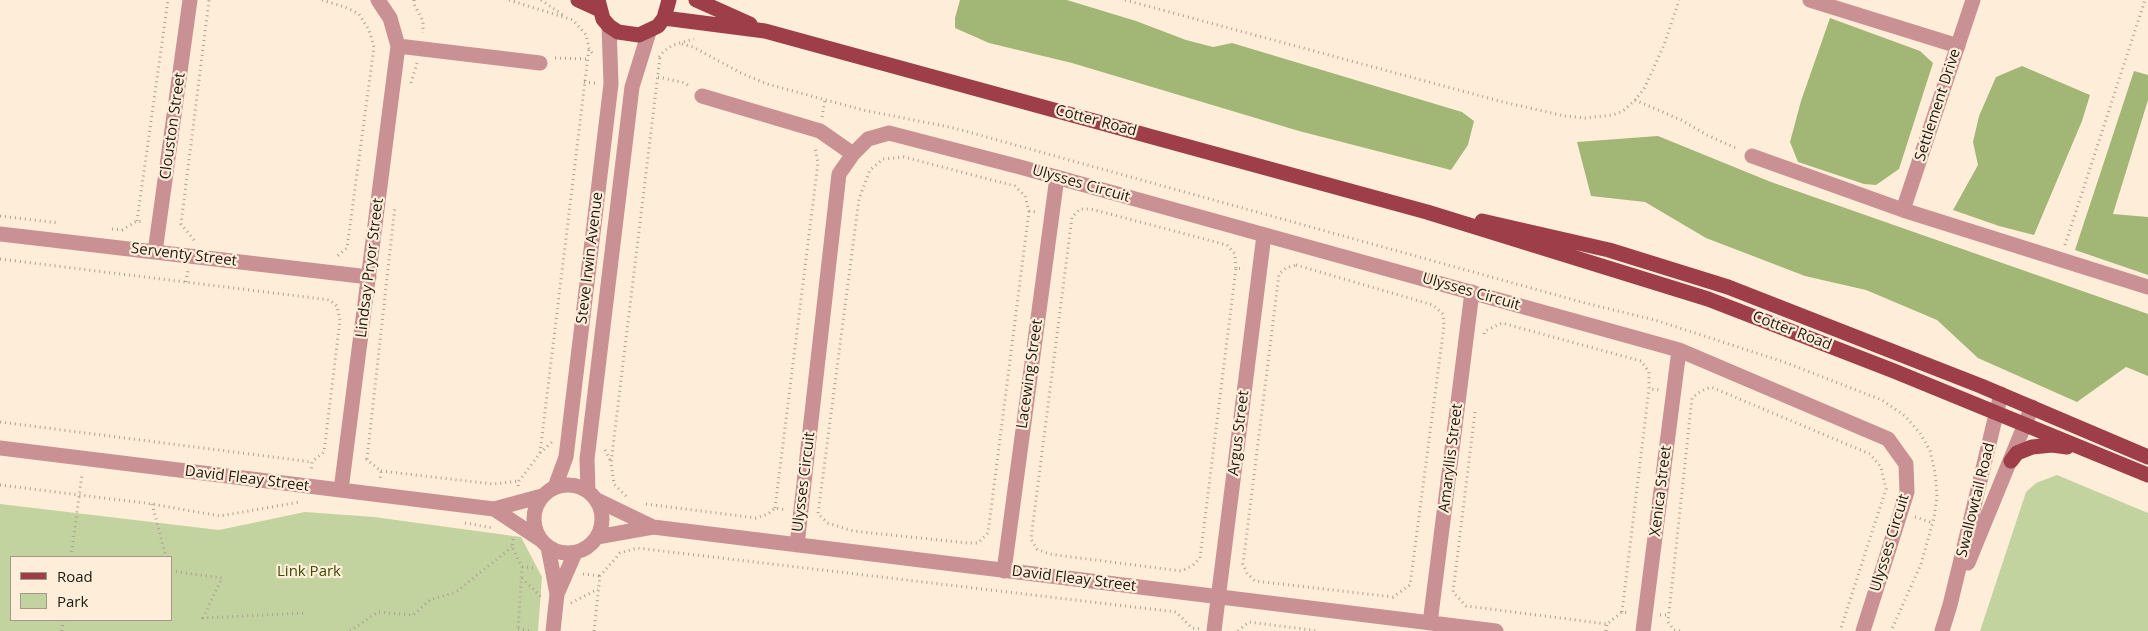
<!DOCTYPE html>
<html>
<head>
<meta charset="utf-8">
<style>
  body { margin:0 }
  #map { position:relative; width:2148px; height:631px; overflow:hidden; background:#feeed9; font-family:"Open Sans",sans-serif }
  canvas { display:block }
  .legend { position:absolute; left:10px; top:556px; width:162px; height:65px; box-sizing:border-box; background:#feeed9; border:1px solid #a49889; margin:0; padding:6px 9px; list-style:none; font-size:15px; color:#1e1811 }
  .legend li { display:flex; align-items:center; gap:10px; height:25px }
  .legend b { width:25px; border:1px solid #a49889 }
</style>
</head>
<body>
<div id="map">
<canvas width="2148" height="631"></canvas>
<ul class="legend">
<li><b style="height:6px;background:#9d3e48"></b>Road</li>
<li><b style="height:14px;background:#c3d3a0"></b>Park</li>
</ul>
</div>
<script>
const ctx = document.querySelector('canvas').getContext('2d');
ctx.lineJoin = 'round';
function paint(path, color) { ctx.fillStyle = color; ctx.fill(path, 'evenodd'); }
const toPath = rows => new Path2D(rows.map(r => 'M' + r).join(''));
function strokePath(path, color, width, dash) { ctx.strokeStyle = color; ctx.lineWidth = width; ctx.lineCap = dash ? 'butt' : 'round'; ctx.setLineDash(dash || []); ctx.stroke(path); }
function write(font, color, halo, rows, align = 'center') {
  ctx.font = font + ' "Open Sans",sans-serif'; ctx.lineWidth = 4.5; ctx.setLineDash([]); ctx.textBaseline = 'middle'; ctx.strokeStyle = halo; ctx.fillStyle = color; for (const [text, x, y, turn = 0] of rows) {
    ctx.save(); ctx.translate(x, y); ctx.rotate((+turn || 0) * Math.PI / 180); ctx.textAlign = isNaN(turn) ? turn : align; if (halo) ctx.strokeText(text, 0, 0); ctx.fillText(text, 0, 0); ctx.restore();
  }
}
paint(toPath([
  [2057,475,2148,513,2148,631,1980,631,2026,492,2036,483],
  [0,504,219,530,305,512,374,517,521,537,542,577,538,631,0,631],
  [171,557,171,620,11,620,11,557]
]), '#c3d3a0');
paint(toPath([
  [960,0,1067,0,1136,21,1186,40,1213,47,1232,43,1462,112,1474,121,1468,145,1451,170,1299,131,1072,63,989,43,955,28,955,18],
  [1830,18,1920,51,1933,63,1899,169,1876,185,1864,184,1798,162,1790,142,1801,101],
  [2022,66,2090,95,2082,121,2034,235,1999,226,1953,210,1978,165,1973,142,1979,116,1996,77],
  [2134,71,2148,75,2148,100,2113,214,2148,217,2148,275,2075,250],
  [1658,136,1771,182,2148,314,2148,376,2126,367,2077,402,1978,358,1937,320,1866,290,1805,276,1706,238,1645,202,1591,196,1577,142]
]), '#a2b675');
strokePath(toPath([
  [322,0,345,7,359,14,369,30,374,47,347,248,336,257],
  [414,0,414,4,423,21,423,33],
  [509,0,573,20,586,35,589,48,594,56],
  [541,0,563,15],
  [1125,0,1503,102,1565,116,1585,118,1613,115,1623,111,1635,100,1644,89,1664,45,1679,0],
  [682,44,693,47,741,73,767,84,863,110,954,128,1585,303,1655,320,1784,362,1882,400,1905,416,1920,433,1930,451,1935,472,1937,496,1934,518,1921,564,1891,631],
  [659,57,664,51,673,45,694,39],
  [555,58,586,59],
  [658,77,685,83,690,87],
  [584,82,595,83],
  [411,83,417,63],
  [1635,100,1681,120,1707,135,1738,149],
  [822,117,825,100],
  [1029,211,988,533,978,543,968,543,853,531,828,523,818,514,859,199,870,170,883,159,904,157,1015,186,1025,196,1029,211,1036,212],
  [0,216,59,223],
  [137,221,168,0],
  [112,229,122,230,137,221,144,222],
  [194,240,181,224,209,0],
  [2065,245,2145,0],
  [0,259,330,300,337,306,340,320,324,452,312,462,311,472],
  [1296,265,1433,305,1443,314,1444,326,1410,585,1393,597,1255,581,1247,573,1243,564,1279,274,1286,268,1296,265],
  [1236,268,1235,254,1227,245,1091,209,1080,209,1072,217,1031,539,1037,549,1049,554,1181,571,1192,566,1200,558,1236,268,1244,269],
  [186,282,188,270],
  [1484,334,1485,331,1502,323,1641,361,1649,372,1649,389,1660,390],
  [1475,412,1453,592,1466,606,1607,624,1622,612,1629,613],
  [0,422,312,462],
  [605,450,611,462],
  [540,453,589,48],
  [366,459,381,471,380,480],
  [367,459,395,206],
  [381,471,493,484,519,481],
  [0,485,152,504,220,516,300,502],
  [518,486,519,481,540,453,552,442],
  [626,496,614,484,611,463,660,57],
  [152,504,166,557],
  [646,504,756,518,768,514,775,508,786,510],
  [775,508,818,163,815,147],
  [1915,517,1933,523],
  [465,523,493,528],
  [513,539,512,547,522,567,518,631],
  [71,557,82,474],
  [522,567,537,568],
  [171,571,222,578,203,618,305,613],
  [583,574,600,576],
  [522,578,542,598],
  [571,603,598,589],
  [1622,612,1649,389],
  [1660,615,1669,615],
  [518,629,531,631],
  [62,631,63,620],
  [350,631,378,612,413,615,430,600,456,592,512,547],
  [594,631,600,576,620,553,637,548,1176,612,1192,628,1200,629],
  [1238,631,1249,622,1319,631],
  [1606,631,1607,624],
  [1680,631,1674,630,1668,622,1692,398,1701,391,1711,387,1870,454,1881,467,1886,489,1840,631]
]), '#aca090', 3, [1, 4]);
strokePath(toPath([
  [1810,0,1958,46],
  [398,46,540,63],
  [702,96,820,131,853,154],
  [1752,156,1903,210,2148,287],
  [1903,210,1973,0],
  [0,234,369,277],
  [155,252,190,0],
  [0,448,494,509,542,496],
  '534 519a34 34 0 1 1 68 0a34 34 0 1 1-68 0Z',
  [555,487,566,457,611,84,609,26],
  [341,490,398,46,390,18,378,0],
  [588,491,587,459,632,87,649,32],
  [597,500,653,527],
  [494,509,541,540],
  [597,537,653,527,1496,631],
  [797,545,839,174,853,154,868,139,889,133,1020,167,1679,350,1888,439,1906,464,1907,492,1863,631],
  [548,547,557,594],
  [1968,563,2032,407],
  [1004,571,1057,177],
  [1430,623,1472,292],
  [553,631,557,594,575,553],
  [1214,631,1264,235],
  [1643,631,1679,350],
  [1942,631,1950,605,2001,394]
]), '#c99194', 15);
strokePath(toPath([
  [578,0,600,10],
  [598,0,603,19,609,26,618,32,639,35,658,26,664,18,669,0],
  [696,0,750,24],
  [664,18,765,31,1427,212,1708,299,1894,371,2148,475],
  [1482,221,1609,250,1728,287,1981,386,2148,457],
  [2011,461,2017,453,2032,447,2052,445,2067,447]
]), '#9d3e48', 15);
write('15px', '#1e1811', '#feeed9', [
  ["Settlement Drive",1938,105,-72],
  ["Cotter Road",1096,121,15],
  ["Clouston Street",173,126,-82],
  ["Ulysses Circuit",1081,184,16],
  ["Serventy Street",184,255,7],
  ["Steve Irwin Avenue",590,258,-83],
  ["Lindsay Pryor Street",370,268,-83],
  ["Ulysses Circuit",1471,292,16],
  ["Cotter Road",1792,331,21],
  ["Lacewing Street",1030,374,-82],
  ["Argus Street",1239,433,-83],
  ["Amaryllis Street",1451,458,-83],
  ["David Fleay Street",247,479,7],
  ["Ulysses Circuit",804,482,-83],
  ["Xenica Street",1661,491,-83],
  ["Swallowtail Road",1976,500,-76],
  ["Ulysses Circuit",1890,543,-73],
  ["David Fleay Street",1074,579,7]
]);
write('15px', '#3c4d00', '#feeed9', [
  ["Link Park",309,572]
]);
</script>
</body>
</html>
